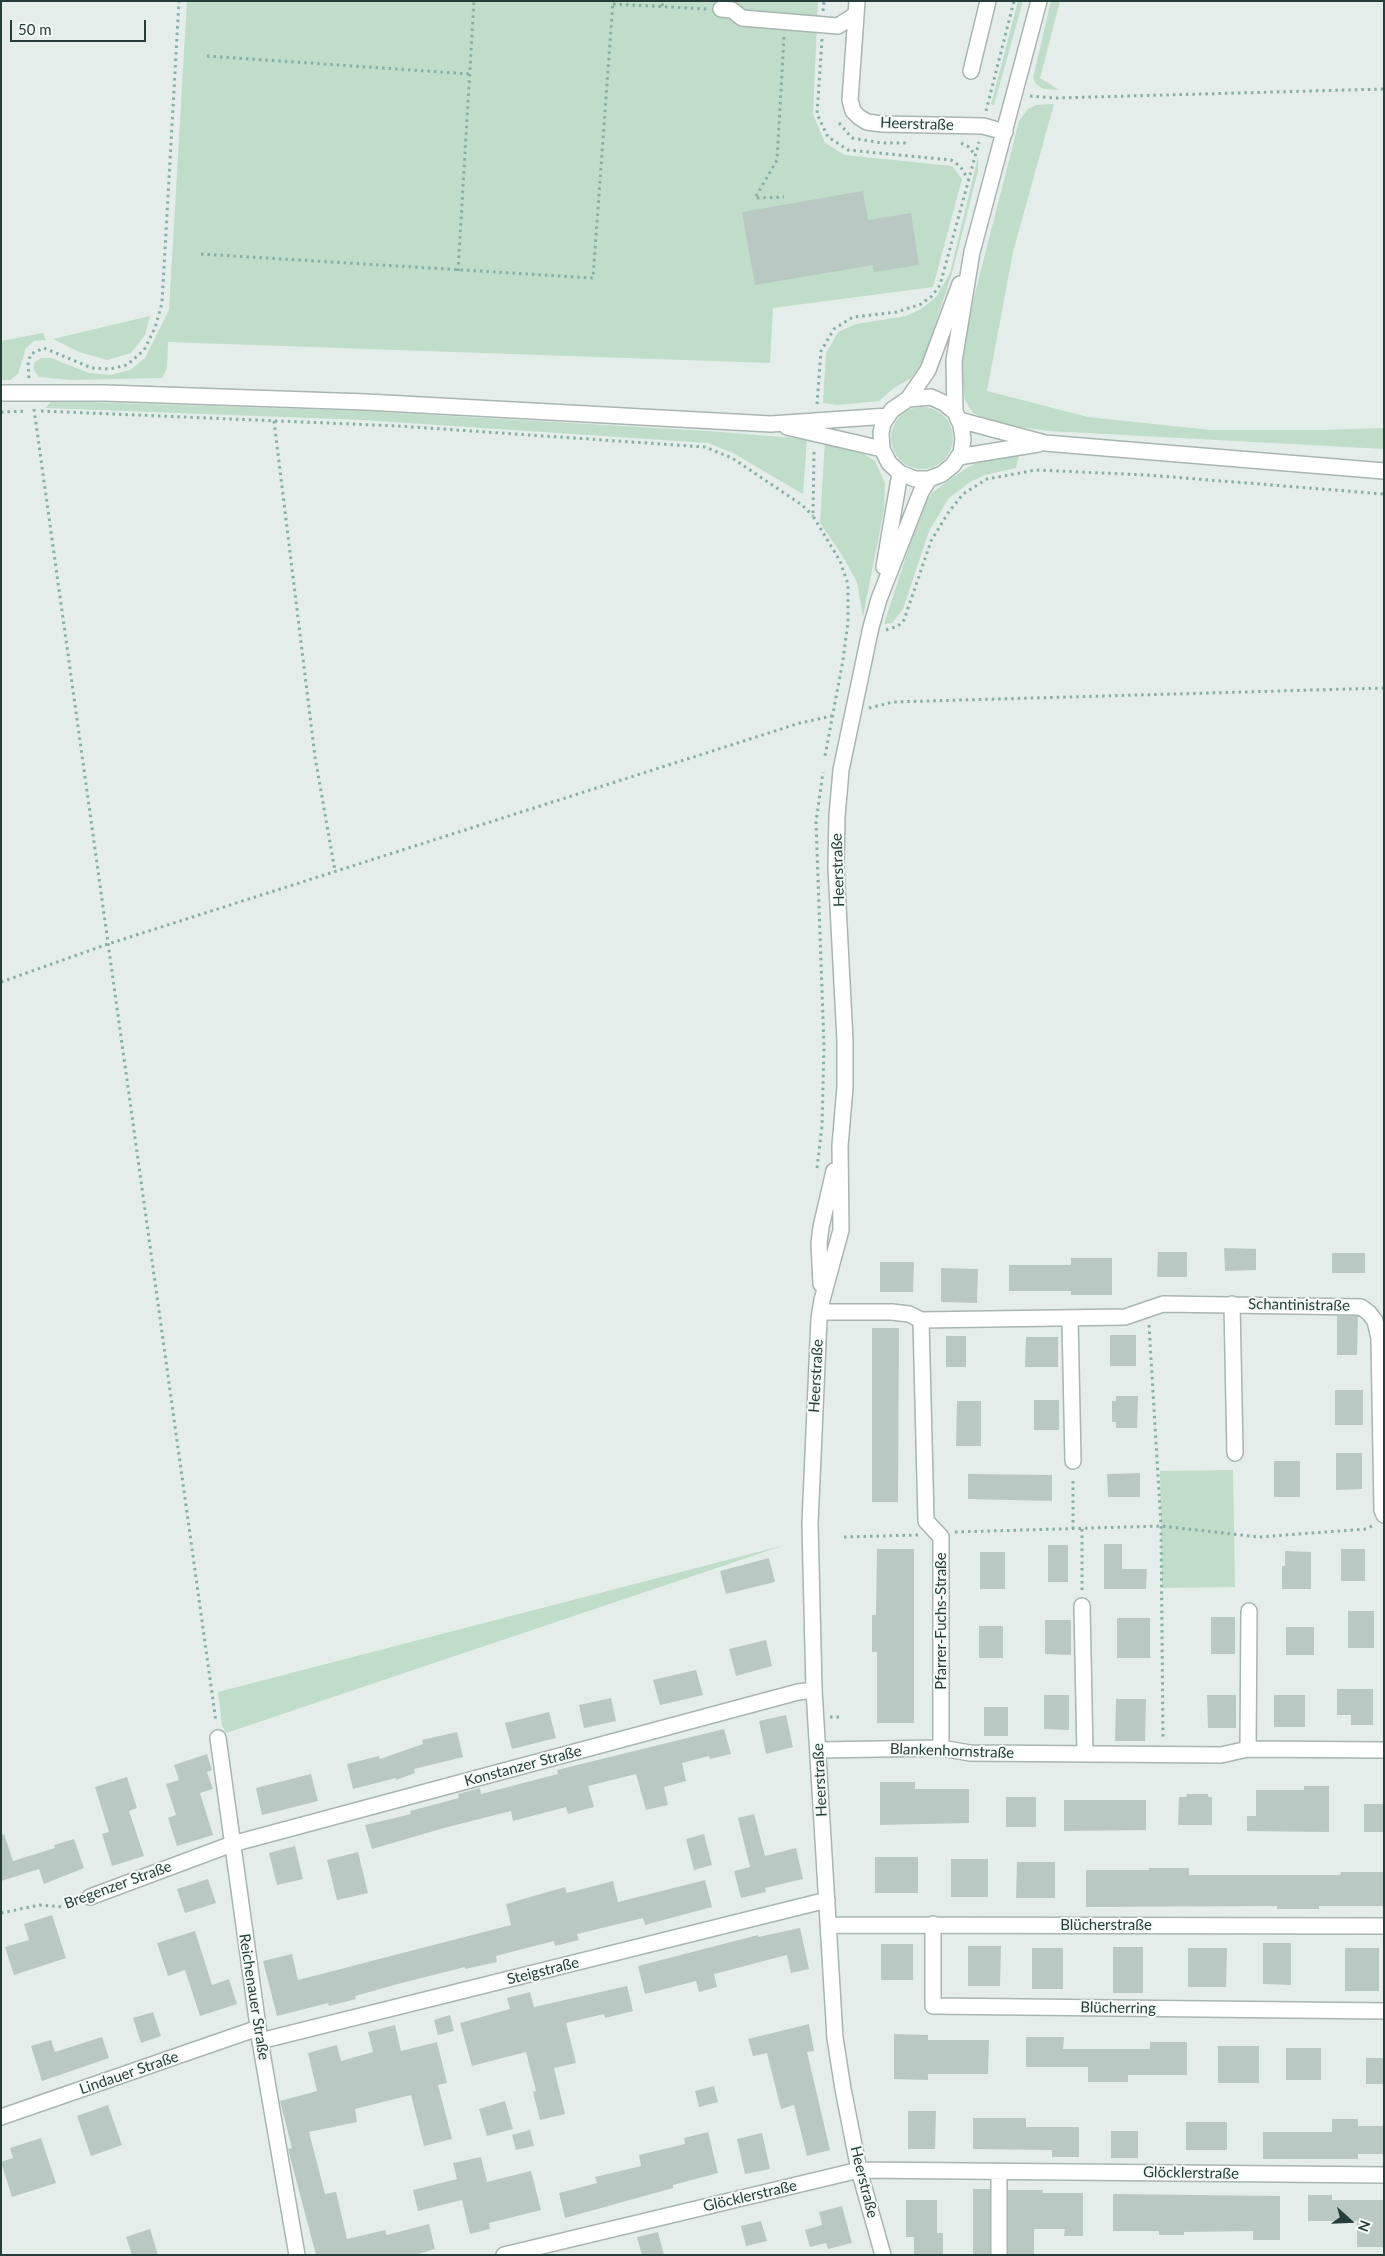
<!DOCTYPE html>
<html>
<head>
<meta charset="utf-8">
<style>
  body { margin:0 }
  #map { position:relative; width:1385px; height:2256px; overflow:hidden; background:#e5edea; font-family:Lato,sans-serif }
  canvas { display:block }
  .frame { position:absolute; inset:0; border:2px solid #253e39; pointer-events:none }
  .north { position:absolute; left:1325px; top:2196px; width:50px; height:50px; -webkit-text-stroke:4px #f5faf8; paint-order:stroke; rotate:110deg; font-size:14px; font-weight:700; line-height:20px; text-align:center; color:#253e39 }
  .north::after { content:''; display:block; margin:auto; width:18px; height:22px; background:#253e39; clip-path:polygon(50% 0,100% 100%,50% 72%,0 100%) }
  .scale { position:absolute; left:10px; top:20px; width:136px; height:22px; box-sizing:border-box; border:2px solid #253e39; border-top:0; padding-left:6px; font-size:15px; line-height:18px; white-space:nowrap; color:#253e39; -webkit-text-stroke:4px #f5faf8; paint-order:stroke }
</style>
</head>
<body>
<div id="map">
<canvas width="1385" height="2256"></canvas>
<div class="frame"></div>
<div class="north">N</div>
<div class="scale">50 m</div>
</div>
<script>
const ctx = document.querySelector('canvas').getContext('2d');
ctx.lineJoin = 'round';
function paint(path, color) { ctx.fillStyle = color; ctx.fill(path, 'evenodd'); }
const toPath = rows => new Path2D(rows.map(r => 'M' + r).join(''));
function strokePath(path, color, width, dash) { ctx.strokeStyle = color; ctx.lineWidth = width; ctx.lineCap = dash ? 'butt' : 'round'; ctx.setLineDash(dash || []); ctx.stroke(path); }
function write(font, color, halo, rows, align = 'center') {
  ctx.font = font + ' Lato,sans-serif'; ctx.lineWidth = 4; ctx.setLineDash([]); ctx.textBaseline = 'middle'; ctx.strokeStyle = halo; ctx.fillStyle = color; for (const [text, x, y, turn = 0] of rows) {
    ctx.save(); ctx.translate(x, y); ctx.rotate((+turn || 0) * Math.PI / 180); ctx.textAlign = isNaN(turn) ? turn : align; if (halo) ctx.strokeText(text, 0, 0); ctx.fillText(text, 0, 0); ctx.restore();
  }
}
paint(toPath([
  [187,1,818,1,813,114,825,143,845,155,952,166,962,179,933,287,773,308,770,363,168,342,167,368,162,378,71,380,39,377,34,370,34,363,41,358,51,358,89,373,110,375,130,370,145,358,169,310],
  [1018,1,1023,1,994,105,991,104,992,101],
  [1051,1,1060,1,1040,78,1059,90,1043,89,1036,84,1033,78],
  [1054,104,1013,252,987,391,1088,417,1211,430,1321,430,1384,428,1384,449,1049,431,998,424,973,413,965,400,961,365,968,321,1019,121,1028,109,1036,105],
  [978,157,978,171,952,273,922,365,911,378,894,388,879,401,837,405,823,403,826,353,838,332,856,324,906,316,921,309,936,297,950,273],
  [150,316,145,335,131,353,107,360,79,352,53,339],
  [43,333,46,340,34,341,26,348,18,374,10,380,1,380,1,341],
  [52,401,364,411,708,431,807,439,803,494,733,453,708,443,363,420,45,408],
  '891 438a31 31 0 1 1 62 0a31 31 0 1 1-62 0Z',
  [825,441,852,447,875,461,885,483,884,509,863,617,857,582,842,555,820,523],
  [1004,454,1019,455,1016,468,985,475,970,482,949,498,929,531,903,609,892,623,884,624,922,507,933,492,965,469,982,460],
  [1233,1470,1235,1587,1162,1588,1160,1471],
  [785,1545,226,1733,222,1725,218,1692]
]), '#bfddc9');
paint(toPath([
  [863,191,868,220,911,213,919,265,874,272,873,265,755,285,742,212],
  [1224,1248,1256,1249,1256,1270,1225,1271],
  [1158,1252,1187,1252,1187,1277,1157,1277],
  [1332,1253,1365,1253,1365,1273,1332,1273],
  [1071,1258,1112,1258,1112,1295,1071,1295,1071,1291,1009,1291,1009,1265,1071,1265],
  [880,1262,914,1262,913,1292,880,1292],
  [941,1268,978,1269,977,1303,941,1302],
  [1337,1316,1358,1316,1357,1355,1337,1355],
  [872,1328,899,1328,898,1502,872,1502],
  [1110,1335,1136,1335,1136,1366,1110,1366],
  [946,1336,966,1336,966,1367,946,1367],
  [1026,1337,1058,1337,1058,1367,1025,1367],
  [1335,1390,1363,1390,1363,1425,1335,1425],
  [1116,1396,1138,1396,1137,1428,1116,1428,1116,1422,1112,1422,1112,1401,1116,1401],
  [1034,1400,1059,1400,1059,1430,1034,1430],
  [957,1401,981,1401,981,1446,956,1446],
  [1336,1453,1362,1453,1362,1489,1336,1490],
  [1274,1461,1300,1461,1300,1497,1274,1497],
  [1140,1473,1140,1497,1108,1497,1107,1474],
  [968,1474,1052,1475,1052,1501,968,1499],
  [1104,1544,1122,1544,1122,1569,1147,1569,1146,1589,1104,1589],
  [1048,1545,1068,1545,1068,1582,1048,1582],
  [877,1549,914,1549,914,1723,877,1723,877,1652,872,1652,872,1615,876,1615],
  [1341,1549,1365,1549,1365,1581,1341,1581],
  [1285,1551,1311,1552,1311,1589,1282,1589,1282,1566,1285,1566],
  [980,1552,1005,1552,1005,1589,980,1589],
  [769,1558,775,1582,726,1594,720,1571],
  [1348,1611,1374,1611,1374,1648,1348,1648],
  [1211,1617,1235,1617,1235,1654,1211,1654],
  [1117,1618,1150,1618,1150,1658,1117,1658],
  [1045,1620,1071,1620,1071,1655,1045,1654],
  [979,1626,1003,1626,1003,1658,979,1658],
  [1286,1627,1314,1627,1314,1655,1286,1655],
  [766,1640,772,1666,736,1676,729,1649],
  [696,1670,703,1695,660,1705,653,1680],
  [1337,1689,1373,1689,1373,1725,1351,1725,1351,1715,1337,1715],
  [1044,1695,1069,1695,1069,1730,1044,1729],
  [1207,1695,1236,1695,1236,1728,1208,1728],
  [1274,1695,1305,1695,1305,1727,1274,1727],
  [611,1698,616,1721,584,1728,579,1705],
  [1116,1699,1146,1699,1145,1741,1115,1741],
  [984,1707,1008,1707,1008,1736,984,1736],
  [549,1712,556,1738,512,1749,505,1723],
  [786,1715,793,1747,766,1754,759,1721],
  [724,1729,731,1754,710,1759,709,1756,682,1763,686,1781,664,1787,668,1805,646,1810,636,1774,588,1786,594,1807,568,1814,566,1807,513,1821,511,1811,444,1828,372,1849,365,1825,411,1814,410,1811,459,1798,458,1794,480,1788,481,1794,558,1774,557,1770],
  [457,1732,463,1757,414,1769,415,1773,396,1780,396,1778,353,1789,347,1764,379,1756,380,1759,423,1744,422,1740],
  [207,1754,212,1770,207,1772,213,1789,200,1793,213,1835,177,1846,168,1818,176,1815,166,1784,179,1780,174,1765],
  [311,1774,318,1801,262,1815,256,1788],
  [127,1777,137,1808,129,1811,144,1856,112,1866,102,1834,109,1832,95,1787],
  [880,1782,915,1782,915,1789,969,1789,969,1823,880,1825],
  [1304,1786,1329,1786,1329,1832,1247,1831,1247,1816,1256,1816,1256,1790,1304,1790],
  [1187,1794,1208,1794,1208,1797,1212,1797,1212,1825,1178,1825,1179,1797,1186,1797],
  [1006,1797,1036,1797,1036,1827,1006,1827],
  [1064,1800,1146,1800,1146,1830,1064,1831],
  [1364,1804,1384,1804,1384,1832,1364,1832],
  [754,1814,765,1856,796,1848,803,1879,765,1888,766,1892,741,1898,734,1871,750,1867,738,1818],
  [4,1834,13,1861,55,1848,54,1845,74,1839,84,1868,44,1884,39,1869,1,1881,1,1835],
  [704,1834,712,1865,694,1870,686,1839],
  [295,1846,303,1879,277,1885,269,1853],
  [358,1852,368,1893,337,1900,327,1860],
  [875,1857,918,1857,918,1893,875,1893],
  [951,1859,988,1859,988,1897,951,1897],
  [1017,1862,1055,1862,1055,1898,1016,1898],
  [1149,1868,1189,1868,1189,1875,1340,1875,1341,1872,1384,1872,1384,1906,1319,1906,1319,1909,1277,1909,1277,1906,1086,1907,1086,1870,1149,1870],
  [208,1879,216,1903,185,1913,177,1889],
  [705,1880,712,1907,645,1925,643,1918,577,1934,579,1940,555,1946,554,1941,496,1956,497,1962,465,1969,465,1967,398,1984,355,1996,356,1999,329,2006,328,2003,277,2016,263,1961,292,1954,298,1980,511,1925,506,1904,565,1887,567,1893,613,1881,618,1902],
  [52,1915,66,1958,14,1975,5,1947,29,1940,24,1924],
  [800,1928,809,1969,791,1973,787,1955,714,1974,717,1987,699,1992,696,1981,645,1994,638,1966,758,1935,758,1937],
  [195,1931,212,1985,229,1979,237,2004,200,2016,185,1970,168,1976,157,1943],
  [1263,1943,1291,1943,1291,1985,1263,1984],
  [881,1944,913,1944,913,1980,881,1980],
  [968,1946,1001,1946,1000,1986,968,1986],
  [1113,1947,1143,1947,1143,1993,1113,1993],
  [1032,1948,1063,1948,1063,1989,1032,1989],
  [1188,1948,1227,1948,1226,1987,1188,1987],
  [1345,1948,1379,1948,1379,1991,1345,1991],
  [627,1986,633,2011,605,2018,604,2014,566,2023,576,2063,554,2068,565,2114,540,2120,533,2092,536,2091,526,2052,472,2066,460,2023,510,2009,507,1998,530,1992,534,2007],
  [153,2012,161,2036,141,2043,133,2018],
  [450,2015,454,2031,438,2035,434,2020],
  [809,2024,814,2051,807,2052,830,2150,807,2156,794,2105,781,2109,767,2053,753,2056,748,2039],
  [395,2025,401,2051,437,2042,447,2083,438,2085,452,2139,424,2146,411,2095,355,2109,357,2122,309,2132,325,2194,336,2192,347,2239,385,2230,387,2235,429,2224,435,2249,415,2255,316,2255,288,2149,292,2148,280,2101,317,2091,308,2053,337,2045,341,2061,373,2052,368,2032],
  [894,2034,928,2035,928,2040,989,2040,988,2074,928,2074,928,2080,894,2079],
  [102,2037,109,2058,42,2081,31,2046,51,2040,55,2052],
  [1026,2037,1064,2037,1063,2049,1150,2049,1150,2042,1187,2042,1187,2075,1128,2075,1128,2082,1088,2082,1088,2067,1026,2067],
  [1218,2046,1259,2046,1259,2083,1218,2083],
  [1286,2048,1321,2048,1321,2080,1286,2080],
  [1366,2058,1384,2058,1384,2084,1366,2084],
  [714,2086,718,2102,699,2107,695,2091],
  [505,2101,513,2129,487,2136,479,2109],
  [108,2105,122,2145,91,2156,77,2116],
  [908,2111,936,2111,935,2149,908,2149],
  [973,2118,1026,2118,1026,2127,1079,2127,1079,2157,1052,2157,1052,2150,973,2149],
  [1332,2119,1358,2119,1358,2126,1384,2126,1384,2154,1358,2154,1358,2159,1263,2159,1263,2132,1332,2132],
  [1186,2122,1227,2122,1227,2150,1186,2150],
  [530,2130,534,2146,516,2150,512,2135],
  [1111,2131,1138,2131,1138,2158,1111,2158],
  [708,2132,718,2173,673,2185,673,2188,565,2218,559,2193,597,2183,595,2177,641,2166,639,2155,685,2144,684,2138],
  [762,2133,770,2169,745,2174,737,2139],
  [41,2138,56,2183,12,2197,1,2162,13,2158,10,2148],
  [481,2157,487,2182,531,2171,541,2210,489,2223,490,2229,470,2234,462,2200,418,2211,413,2190,457,2179,453,2163],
  [973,2189,990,2189,990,2255,973,2255],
  [1008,2190,1043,2190,1042,2193,1083,2193,1083,2236,1064,2236,1065,2229,1034,2229,1034,2255,1008,2255],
  [1113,2194,1280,2196,1280,2240,1253,2240,1253,2231,1184,2232,1184,2235,1159,2235,1159,2231,1113,2231],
  [1308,2195,1332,2195,1332,2200,1384,2200,1384,2247,1357,2247,1357,2221,1308,2221],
  [906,2200,937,2200,937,2233,943,2233,943,2255,914,2255,914,2237,906,2237],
  [842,2206,852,2243,828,2249,826,2243,810,2247,805,2230,822,2225,819,2212],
  [761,2221,767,2241,746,2246,741,2226],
  [150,2229,158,2255,132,2255,126,2237],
  [658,2232,664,2255,642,2255,637,2237]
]), '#bac8c3');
const minor = toPath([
  [857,1,850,100,853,111,859,117,867,122,882,124,983,126,1005,132],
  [721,9,732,10,742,18,838,26,855,15],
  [971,71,988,1],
  [1,393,105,393,366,402,771,424,888,416],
  [908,399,931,397,944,403,955,412,961,425,963,439,961,453,953,465,942,474,929,479,915,479,900,473,889,463,882,449,881,433,883,423,892,410,908,399,928,370,960,284],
  [955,412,954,361,972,252,1039,1],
  [959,420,1045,443,1384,471],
  [787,427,882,449],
  [958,457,1038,444],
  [884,567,900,473],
  [821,1284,819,1243,821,1227,834,1171],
  [1232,1304,1235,1453],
  [820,1312,892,1312,909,1314,921,1320,1125,1317,1163,1304,1361,1307,1369,1313,1375,1321,1379,1338,1382,1510,1384,1515],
  [1070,1318,1073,1461],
  [921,1320,926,1521,941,1537,941,1748],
  [1082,1606,1085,1754],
  [218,1738,260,2041,297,2255],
  [1248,1749,1249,1611],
  [819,1750,941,1748,970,1753,1221,1755,1248,1749,1384,1750],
  [90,1897,232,1844,798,1692,814,1690],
  [933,1924,933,2006,1384,2011],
  [829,1925,1384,1926],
  [260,2041,827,1900],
  [1,2117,258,2028],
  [999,2172,999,2255],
  [504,2255,859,2170,1384,2175],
  [883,2255,859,2170,843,2089,835,2038,814,1690,810,1523,819,1319,822,1300,841,1230,840,1146,845,1087,845,1041,836,867,837,816,841,770,871,627,879,599,921,492,929,479]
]);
strokePath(minor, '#a8b5b1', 18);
strokePath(toPath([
  [613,4,707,9],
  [662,6,663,1],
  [823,11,824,1],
  [784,37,777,160,755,198,784,197],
  [822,39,817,114,828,137,848,150,951,160,960,166,968,179],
  [207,56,470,74],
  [1030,96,1056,98,1384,89],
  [986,111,1014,1],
  [839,123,852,138,882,143,908,143],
  [961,143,969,147,975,155],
  [201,254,593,278,613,1],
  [458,271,474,1],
  [29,378,28,362,31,354,44,348,92,368,110,369,127,365,144,350,155,328,162,303,179,1],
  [817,404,821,351,834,329,853,317,897,312,921,304,932,296,940,285,979,142],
  [34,409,216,1722],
  [41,411,398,426,705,447,732,458,802,505,813,516],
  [1,412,27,411],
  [274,421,315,757,335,871],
  [814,452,813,516,840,561,848,584,848,622,843,660,825,756],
  [886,630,898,626,904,620,931,541,948,513,963,494,987,479,1036,470,1147,475,1384,494],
  [869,708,893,702,1384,688],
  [1,982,108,944,800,723,836,715],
  [817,1168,822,1126,824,1046,816,822,823,772],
  [1149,1325,1161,1526,1163,1740],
  [1073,1529,1073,1477],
  [1082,1529,1082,1590],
  [955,1532,1161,1526,1259,1537,1366,1529,1374,1525],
  [844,1537,919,1535],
  [830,1717,840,1717],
  [1,1913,40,1905,65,1907,75,1902]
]), '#87afa5', 3, [2.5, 4]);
strokePath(minor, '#fff', 15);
write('15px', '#253e39', '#f5faf8', [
  ["Heerstraße",917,124,2],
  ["Heerstraße",838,870,-92],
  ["Schantinistraße",1299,1305,1],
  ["Heerstraße",816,1376,-87],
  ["Pfarrer-Fuchs-Straße",941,1621,-90],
  ["Blankenhornstraße",952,1751,2],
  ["Konstanzer Straße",523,1766,-15],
  ["Heerstraße",820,1780,-93],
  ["Bregenzer Straße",118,1885,-20],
  ["Blücherstraße",1106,1925],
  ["Steigstraße",543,1971,-14],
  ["Reichenauer Straße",254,1997,81],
  ["Blücherring",1118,2008,1],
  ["Lindauer Straße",129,2073,-19],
  ["Glöcklerstraße",1191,2173,1],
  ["Heerstraße",864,2182,76],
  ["Glöcklerstraße",750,2196,-13]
]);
</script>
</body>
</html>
